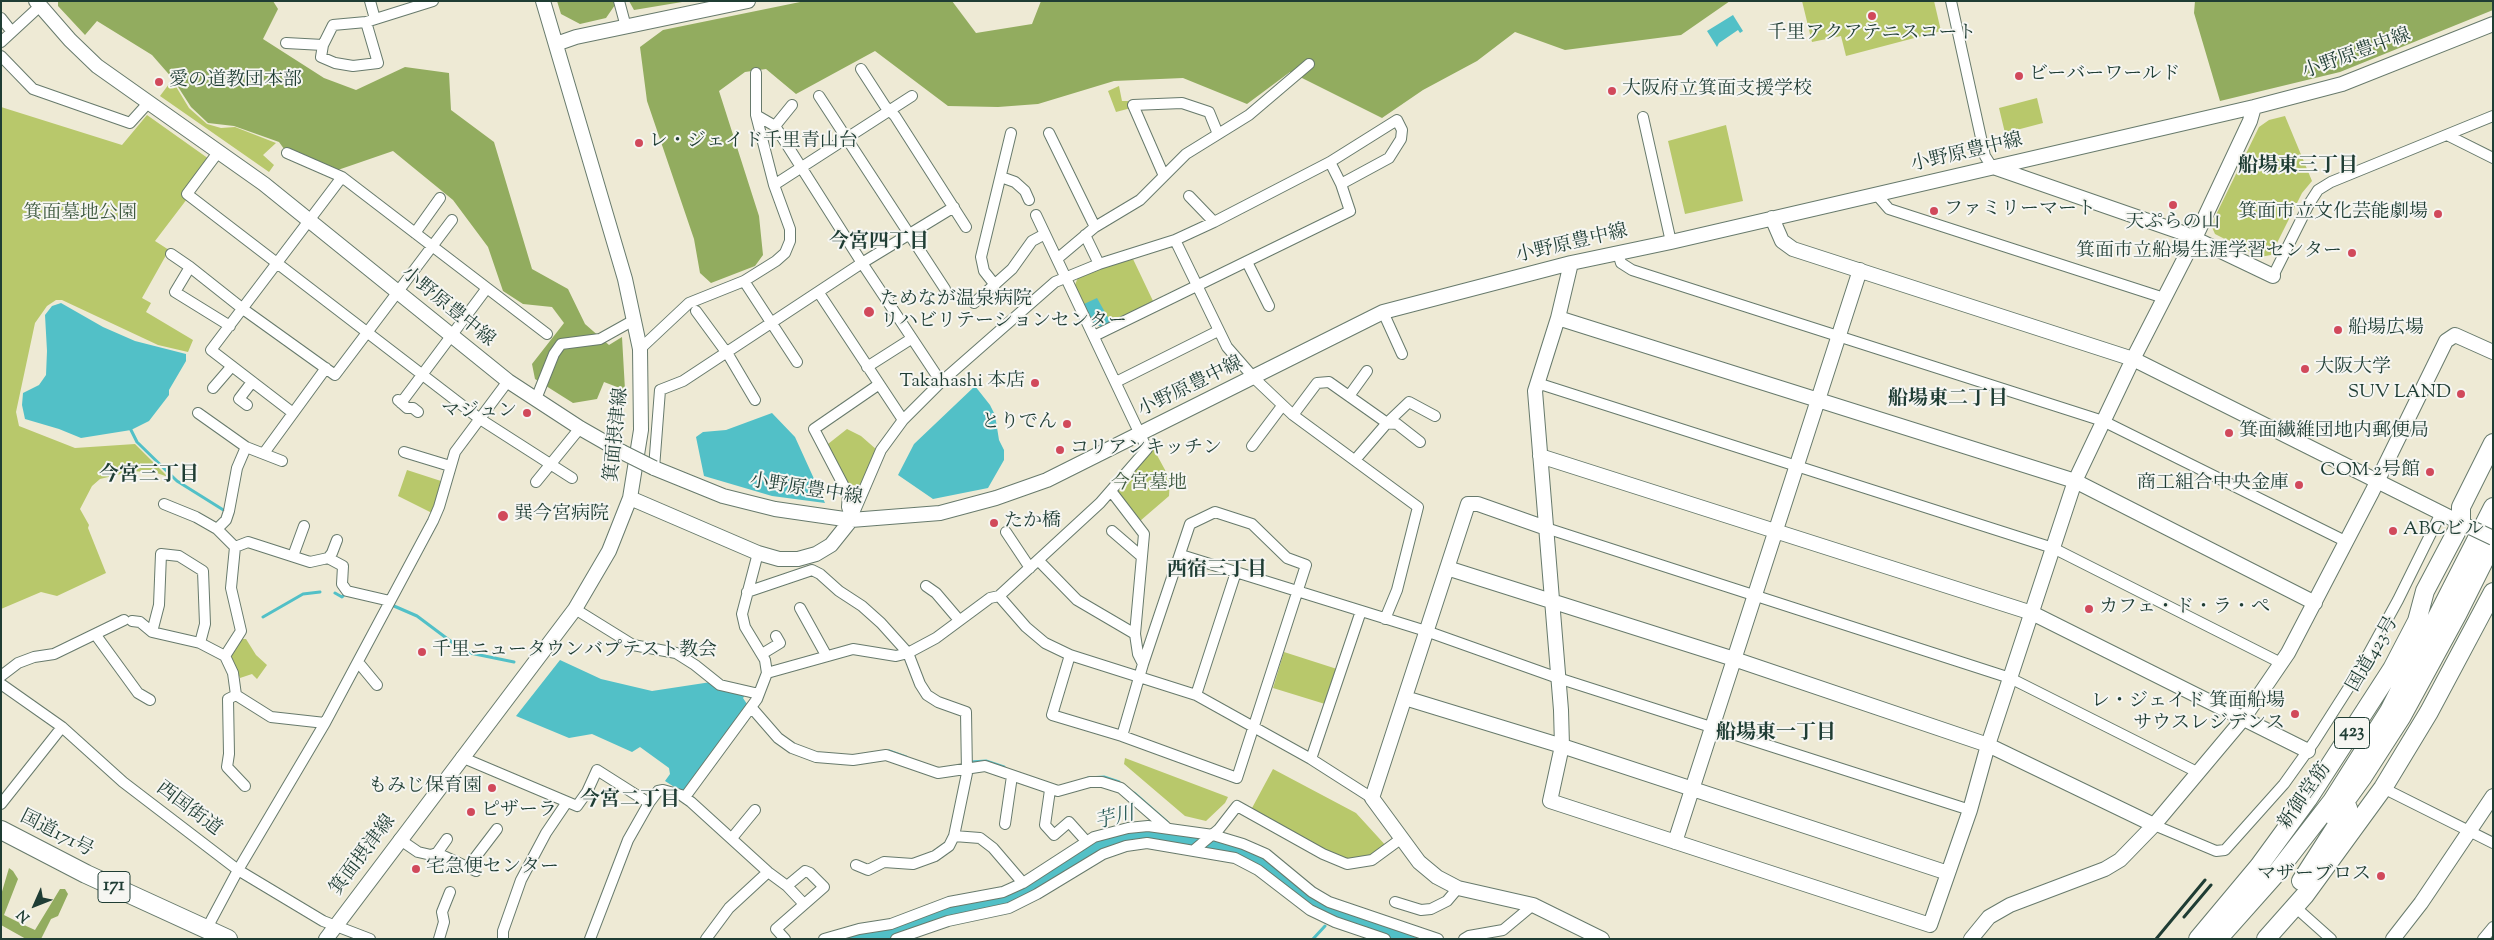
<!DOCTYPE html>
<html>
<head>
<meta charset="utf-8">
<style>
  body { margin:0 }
  #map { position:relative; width:2494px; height:940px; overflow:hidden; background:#eeead5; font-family:"Sorts Mill Goudy",serif }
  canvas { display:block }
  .frame { position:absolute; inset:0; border:2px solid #1f3d34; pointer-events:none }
  .north { position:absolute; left:10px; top:880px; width:50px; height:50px; -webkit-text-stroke:4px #f6f6f2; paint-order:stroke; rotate:226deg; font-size:14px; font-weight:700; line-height:20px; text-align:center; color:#1f3d34 }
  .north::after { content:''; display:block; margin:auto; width:18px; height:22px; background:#1f3d34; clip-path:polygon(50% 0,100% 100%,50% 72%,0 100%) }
</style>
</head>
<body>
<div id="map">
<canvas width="2494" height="940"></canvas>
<div class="frame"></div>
<div class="north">N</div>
</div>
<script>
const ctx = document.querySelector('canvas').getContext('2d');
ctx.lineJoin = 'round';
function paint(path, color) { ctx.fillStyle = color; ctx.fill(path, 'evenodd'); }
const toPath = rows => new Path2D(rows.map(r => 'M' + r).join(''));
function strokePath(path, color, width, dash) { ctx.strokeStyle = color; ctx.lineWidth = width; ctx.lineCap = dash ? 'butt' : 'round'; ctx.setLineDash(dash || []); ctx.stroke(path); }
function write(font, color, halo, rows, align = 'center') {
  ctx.font = font + ' "Sorts Mill Goudy","Noto Serif JP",serif'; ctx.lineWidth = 4; ctx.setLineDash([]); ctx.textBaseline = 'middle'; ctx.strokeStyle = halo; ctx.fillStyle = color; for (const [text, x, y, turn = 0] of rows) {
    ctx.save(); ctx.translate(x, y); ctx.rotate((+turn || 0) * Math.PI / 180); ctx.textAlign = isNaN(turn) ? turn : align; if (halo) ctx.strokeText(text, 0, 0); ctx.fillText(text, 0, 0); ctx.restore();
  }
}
paint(toPath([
  [1802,1,1934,1,1941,31,1846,56,1841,36,1812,42],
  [172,80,189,108,207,124,221,128,235,127,276,143,263,155,274,165,269,172,160,96],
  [1119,86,1122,101,1128,101,1131,108,1116,112,1108,91],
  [2037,98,2043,123,2005,133,1999,108],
  [1,107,122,145,147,115,209,159,182,195,187,199,155,241,169,250,142,298,151,303,146,312,193,340,188,352,158,345,62,300,56,300,47,306,35,323,16,412,19,426,75,448,135,444,168,477,157,473,133,471,100,479,92,486,80,509,89,525,88,528,106,573,57,596,41,592,1,609],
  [2285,116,2312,181,2302,193,2271,255,2260,257,2215,234,2211,225,2259,127,2269,120],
  [1726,125,1743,201,1685,214,1668,141],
  [1133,259,1153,301,1111,323,1084,304,1075,285,1078,277,1087,273],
  [847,429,861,436,877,450,858,493,852,493,828,444],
  [1152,446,1170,479,1169,496,1140,521,1116,489],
  [407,470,441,481,432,513,398,496],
  [242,639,246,639,256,655,267,665,257,679,252,674,240,678,231,656],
  [1284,652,1337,669,1325,704,1273,688],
  [1125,758,1228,797,1225,803,1206,821,1185,816,1124,764],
  [1273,769,1356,813,1388,848,1372,860,1347,864,1323,854,1252,808]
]), '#b8c86b');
paint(toPath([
  [58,1,273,1,278,9,263,39,324,78,356,90,405,67,449,73,451,110,494,142,532,269,568,289,585,324,609,345,622,337,625,390,604,382,597,399,573,403,535,379,532,364,564,323,552,307,523,304,503,291,488,247,453,200,393,151,332,172,287,153,279,142,234,126,208,123,191,107,173,79,152,55,97,21,85,35,58,6],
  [557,1,614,1,615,5,606,18,580,24,561,14],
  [629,1,688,1,634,10],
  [805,1,952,1,976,33,1032,24,1041,1,1730,1,1681,35,1565,50,1515,32,1477,61,1423,90,1382,118,1290,72,1247,104,1183,78,1114,81,1038,104,998,107,948,106,875,51,796,94,766,69,745,72,719,91,759,216,763,255,755,266,711,283,700,273,694,239,647,101,640,47,663,30],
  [2195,1,2493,1,2493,10,2340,72,2220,101,2194,13],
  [9,868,13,871,18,879,4,915,24,925,35,930,60,889,65,889,68,894,58,916,51,919,41,939,26,939,1,925,1,895]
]), '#92ac5f');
paint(toPath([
  [1733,15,1743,31,1740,33,1738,30,1719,43,1717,47,1707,31],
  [1097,298,1111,323,1102,327,1094,324,1084,304],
  [61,303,103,327,135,341,186,354,186,361,169,390,169,395,149,421,131,430,81,438,59,429,25,419,22,405,23,393,39,385,46,375,47,351,45,315,52,306],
  [975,386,990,405,995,415,999,440,1004,450,1004,460,988,488,933,499,898,475,914,444],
  [772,413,795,437,825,503,772,496,704,476,696,437,703,432,726,430],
  [560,660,601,679,652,691,711,682,746,694,743,698,747,704,682,792,665,781,670,774,669,768,640,747,632,752,592,734,569,738,516,716]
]), '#52c0c7');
strokePath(toPath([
  [131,430,137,442,177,481,225,511],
  [335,593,342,597,345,594],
  [394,606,417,616,465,652,514,662],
  [263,617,303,594,320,592],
  [889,751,906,757],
  [971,762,986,761,1004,767],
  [1088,778,1104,777,1119,782],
  [1134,793,1167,822],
  [1334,916,1337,912],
  [1313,939,1325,926]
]), '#52c0c7', 3);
strokePath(toPath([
  [849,939,892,930,943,912,1007,898,1028,888,1094,846,1118,838,1147,833,1209,842,1237,849,1273,867,1305,894,1324,907,1417,939]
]), '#52c0c7', 18);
const street = toPath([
  [370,1,375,19],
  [619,1,626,27],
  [1951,1,1985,156,1992,167],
  [1,18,12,32],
  [366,22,378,63,353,66,335,63,321,57,323,45,333,25,366,22,433,1],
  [1,42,40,6],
  [286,43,323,45],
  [1,56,33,89,130,123,149,102],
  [861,69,885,106,895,116,966,227],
  [819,96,945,289],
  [756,115,775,126,862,263,941,382],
  [1643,117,1671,242],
  [775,126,792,105],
  [1049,133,1095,227],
  [2447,135,2493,158],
  [219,151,187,194,480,419,572,478],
  [287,153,342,177,547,334],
  [1164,176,1133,105,1182,103,1209,112,1218,134],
  [1001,177,1015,182,1025,191,1029,200],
  [774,185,912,96],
  [1876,194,1889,209,2164,298],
  [1189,196,1214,222],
  [415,233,440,198],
  [1085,235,1099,264],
  [1175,240,1227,347,1254,378,1293,415,1418,507,1397,590,1385,619],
  [1618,253,1621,263,1632,270,2103,421,2347,542],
  [171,254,190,267],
  [1057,259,1095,227,1140,200,1186,154,1249,115,1309,64],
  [1247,262,1269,306],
  [2273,276,2309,204,2318,190,2331,182,2493,116],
  [744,281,797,362],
  [995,285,984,271,981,257,1011,133],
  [819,293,903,420],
  [974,303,1012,269,1032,241,1045,234],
  [696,311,729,356,755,400],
  [1383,312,1402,354],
  [230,326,175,292,190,267,243,309,335,375,452,220],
  [1094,336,1350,211,1341,184,1330,162],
  [640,349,689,303,744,281,776,261,785,253,790,241,790,229,774,185,756,115,756,73],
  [867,367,911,339],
  [1116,382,1218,331],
  [1537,383,2053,548,2281,663],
  [213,388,232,366],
  [1349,396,1367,371],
  [536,399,554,354,561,344,600,339,634,320],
  [398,400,407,408,413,408,418,412],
  [401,403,487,288],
  [247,405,239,399,252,382],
  [198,413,246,447,282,461],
  [293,413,211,350,342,177],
  [1293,415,1317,383,1329,382,1387,423,1397,424,1420,442],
  [1252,446,1282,406],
  [246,447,237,468,229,511,226,520,217,529,235,547,248,542,310,562,328,558,332,553,337,540],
  [404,452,450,466],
  [264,453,326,368],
  [1355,460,1387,423,1409,402,1435,416],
  [654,468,660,390,683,381,862,263,954,207],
  [536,482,580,428],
  [1111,491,1144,534,1135,634,1138,654,1143,664],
  [164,504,196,517,217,529],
  [851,520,881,450,903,420,941,382,1055,282,1099,264,1175,240,1214,222,1330,162,1397,120,1402,130,1401,139,1389,158,1341,184],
  [851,520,847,507,848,494,814,429,878,385],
  [1546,528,2010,678,2199,773],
  [1112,531,1141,556],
  [1006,532,1030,568],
  [758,553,742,614,745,627,765,660,767,673],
  [1181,555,1426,631,1558,678,1970,810],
  [293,556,304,526],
  [328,558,343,566,342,584,347,591,390,601],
  [1038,560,1077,600,1135,634],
  [926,586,936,593,959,620],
  [747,592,812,570,820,574,839,591,862,606,881,623,908,653,920,684,927,695,938,702,966,712,967,773,954,836,949,846,935,856,913,864,884,862,868,870,856,865],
  [999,596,1026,627,1045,643,1070,655,1196,695,1311,759,1372,798],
  [800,608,826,655],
  [575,609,633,645,676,653,695,665,720,685,759,694],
  [132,621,140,622,152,632],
  [95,634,138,693,150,700],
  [200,643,205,624,203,571,179,556,161,554,159,605,152,632,200,643,225,656,233,673,236,695,271,717,325,723],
  [762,654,780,643,776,636],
  [1070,655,1052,715,1122,736,1237,778,1306,565,1287,558,1252,524,1215,512,1190,524,1143,664,1122,736],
  [225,656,241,631,231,588,235,547],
  [358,662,377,685],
  [1,676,18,663,34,657,54,654,124,620],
  [1,684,62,727,123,782,238,870,323,921,370,939],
  [236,695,228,699,229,754,227,767,245,786],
  [1196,695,1236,572],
  [751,707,778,738,792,748,816,757,853,760,886,755,938,773,985,766,1058,791,1090,782,1102,782,1121,788,1166,827],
  [461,757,577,806,587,792,597,770,649,803],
  [1311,759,1361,611],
  [2383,788,2493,843],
  [1050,790,1045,825,1054,835,1069,822,1086,841],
  [685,797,757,699,767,673,853,649,896,656,908,653,936,638,990,598,999,596,1100,503,1147,449,1036,215],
  [1,804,62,727],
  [1005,824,1012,776],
  [2154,825,2216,851,2225,850,2284,784,2314,742,2358,673,2398,600,2441,513],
  [954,836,980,838,993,848,1023,883],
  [732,838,755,810],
  [399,839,418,852,431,855,437,853,476,871],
  [1194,850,1219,829,1237,806,1323,854,1347,864,1372,860,1402,838],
  [437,853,447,839],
  [468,867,497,829],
  [1395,902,1421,910,1431,909,1447,901,1458,888],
  [2294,906,2331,939],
  [206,930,238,870,325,723,433,521,439,507,455,452,508,381],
  [439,939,444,922,442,912,450,892],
  [503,939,503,931,521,880,546,833,567,802],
  [590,939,628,840,649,803,658,791,663,790,681,795,691,802,768,872,787,886,804,904],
  [706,939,729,908,768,872],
  [785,939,776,929,824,887,810,873,805,871,787,886],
  [824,939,859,929,891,924,949,902,1003,892,1023,883,1094,837,1128,828,1148,826,1213,835,1243,844,1266,854,1312,892,1329,902,1438,939],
  [896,939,948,921,1009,908,1037,894,1103,854,1126,846,1147,843,1235,858,1258,870,1310,910,1335,922,1385,939],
  [1464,939,1469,936,1503,930,1533,905],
  [2483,939,2493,927]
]);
const secondary = toPath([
  [36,1,70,40,97,66,264,184,508,381,580,428,622,452],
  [556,44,576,37,748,1],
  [1993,167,2183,233,2273,276],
  [1772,218,1782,241,1793,249,2133,359,2469,527],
  [1571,263,1558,318,1535,391,1561,710,1562,746,1550,801,1930,925,1970,810,1988,745,2075,481,2133,359,2195,238,2250,121,2254,107],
  [1558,318,2075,481,2315,603],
  [1540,456,2032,613,2308,751],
  [654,468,723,496,775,509,851,520,940,513,996,498,1047,480,1383,312,1571,263,1671,242,2254,107,2342,84,2493,24],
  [630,498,758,553,779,559,798,559,816,554,831,545,851,520],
  [1546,528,1478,504,1468,504,1372,798,1419,862,1437,877,1458,888,1533,905,1602,939],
  [1447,568,1734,659,1988,745,2154,825],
  [1405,698,1562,746,1948,873],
  [1675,842,1860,270],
  [326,939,575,609,609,551,630,498,641,430,640,349,625,279,543,1],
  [1971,939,1989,917,2010,905,2105,869,2120,860,2154,825,2243,719,2288,653,2372,492,2446,341,2455,335,2493,352],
  [2393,939,2421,903,2493,796]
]);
const highway = toPath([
  [2334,817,2362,778,2402,716,2457,615,2493,543],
  [1,830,86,874,228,939],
  [2301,881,2348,808],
  [2198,939,2259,866,2308,799,2392,669,2417,621,2425,591,2461,523,2461,507,2493,443],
  [2218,939,2274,876,2332,801,2389,711,2493,507],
  [2266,939,2305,895,2383,788,2429,712,2493,592]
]);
strokePath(street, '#677a6c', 12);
strokePath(secondary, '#677a6c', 16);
strokePath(highway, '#677a6c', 20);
strokePath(street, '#fff', 10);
strokePath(secondary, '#fff', 14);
strokePath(highway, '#fff', 18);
strokePath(toPath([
  [2184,917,2211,885],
  [2156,939,2205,880]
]), '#1f3d34', 3);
const secondaryBridge = toPath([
  [622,452,654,468],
  [2472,528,2493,538]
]);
strokePath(secondaryBridge, '#677a6c', 16, []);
strokePath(secondaryBridge, '#fff', 14);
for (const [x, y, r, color] of [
  [1872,16,5,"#d1495b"],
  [2019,76,5,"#d1495b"],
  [159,82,5,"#d1495b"],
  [1612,91,5,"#d1495b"],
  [639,143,5,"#d1495b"],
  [2173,205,5,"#d1495b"],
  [1934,211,5,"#d1495b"],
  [2438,214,5,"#d1495b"],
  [2352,253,5,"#d1495b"],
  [869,312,6,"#d1495b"],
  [2338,330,5,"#d1495b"],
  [2305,369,5,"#d1495b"],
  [1035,383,5,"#d1495b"],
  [2461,394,5,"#d1495b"],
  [527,413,5,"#d1495b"],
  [1067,424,5,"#d1495b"],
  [2229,433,5,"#d1495b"],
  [1060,450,5,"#d1495b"],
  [2430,472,5,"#d1495b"],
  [2299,485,5,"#d1495b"],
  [503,516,6,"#d1495b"],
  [994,523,5,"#d1495b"],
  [2393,531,5,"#d1495b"],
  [2089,609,5,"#d1495b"],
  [422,652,5,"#d1495b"],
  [2295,714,5,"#d1495b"],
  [492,788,5,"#d1495b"],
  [471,812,5,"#d1495b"],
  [416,869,5,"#d1495b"],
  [2381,876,5,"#d1495b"]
]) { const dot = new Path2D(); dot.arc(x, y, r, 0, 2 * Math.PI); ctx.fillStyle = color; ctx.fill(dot); strokePath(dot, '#f6f6f2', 2); }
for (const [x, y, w] of [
  [2352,733,35],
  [114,887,32]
]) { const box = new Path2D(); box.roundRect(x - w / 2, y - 15.5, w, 31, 4); ctx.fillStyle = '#f6f6f2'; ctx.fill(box); strokePath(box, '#1f3d34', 1); }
write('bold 18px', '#1f3d34', null, [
  ["423",2352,733],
  ["171",114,887]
]);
write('19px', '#1f3d34', '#f6f6f2', [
  ["千里アクアテニスコート",1872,35,"center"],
  ["ビーバーワールド",2029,76],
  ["愛の道教団本部",169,82],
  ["大阪府立箕面支援学校",1622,91],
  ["レ・ジェイド千里青山台",649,143],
  ["ファミリーマート",1944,211],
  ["箕面市立文化芸能劇場",2428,214,"right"],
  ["天ぷらの山",2173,224,"center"],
  ["箕面市立船場生涯学習センター",2342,253,"right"],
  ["ためなが温泉病院",880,301],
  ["リハビリテーションセンター",880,323],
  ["船場広場",2348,330],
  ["大阪大学",2315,369],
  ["Takahashi 本店",1025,383,"right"],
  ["SUV LAND",2451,394,"right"],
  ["マジュン",517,413,"right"],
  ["とりでん",1057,424,"right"],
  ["箕面繊維団地内郵便局",2239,433],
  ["コリアンキッチン",1070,450],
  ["COM 2号館",2420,472,"right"],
  ["商工組合中央金庫",2289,485,"right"],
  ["巽今宮病院",514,516],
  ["たか橋",1004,523],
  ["ABCビル",2403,531],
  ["カフェ・ド・ラ・ぺ",2099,609],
  ["千里ニュータウンバプテスト教会",432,652],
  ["レ・ジェイド 箕面船場",2285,703,"right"],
  ["サウスレジデンス",2285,725,"right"],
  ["もみじ保育園",482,788,"right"],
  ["ピザーラ",481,812],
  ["宅急便センター",426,869],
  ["マザーブロス",2371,876,"right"]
], 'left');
write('19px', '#1f3d34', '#f6f6f2', [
  ["小野原豊中線",2357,55,-20],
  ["小野原豊中線",1967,154,-13],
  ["小野原豊中線",1572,245,-13],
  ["小野原豊中線",447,308,39],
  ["小野原豊中線",1191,388,-26],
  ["箕面摂津線",618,435,-84],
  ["小野原豊中線",806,491,9],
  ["国道423号",2374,655,-60],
  ["新御堂筋",2306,797,-55],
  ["西国街道",188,810,37],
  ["国道171号",56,835,27],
  ["箕面摂津線",364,856,-53]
]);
write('19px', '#3e593f', '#f6f6f2', [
  ["箕面墓地公園",80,215],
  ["今宮墓地",1149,485]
]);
write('bold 20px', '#1f3d34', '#f6f6f2', [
  ["船場東三丁目",2298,168],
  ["今宮四丁目",879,244],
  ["船場東二丁目",1948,401],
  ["今宮三丁目",149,477],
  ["西宿三丁目",1217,572],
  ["船場東一丁目",1776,735],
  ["今宮二丁目",630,802]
]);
write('italic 20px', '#2c5e59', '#f6f6f2', [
  ["芋川",1115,820,-14]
]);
</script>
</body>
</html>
